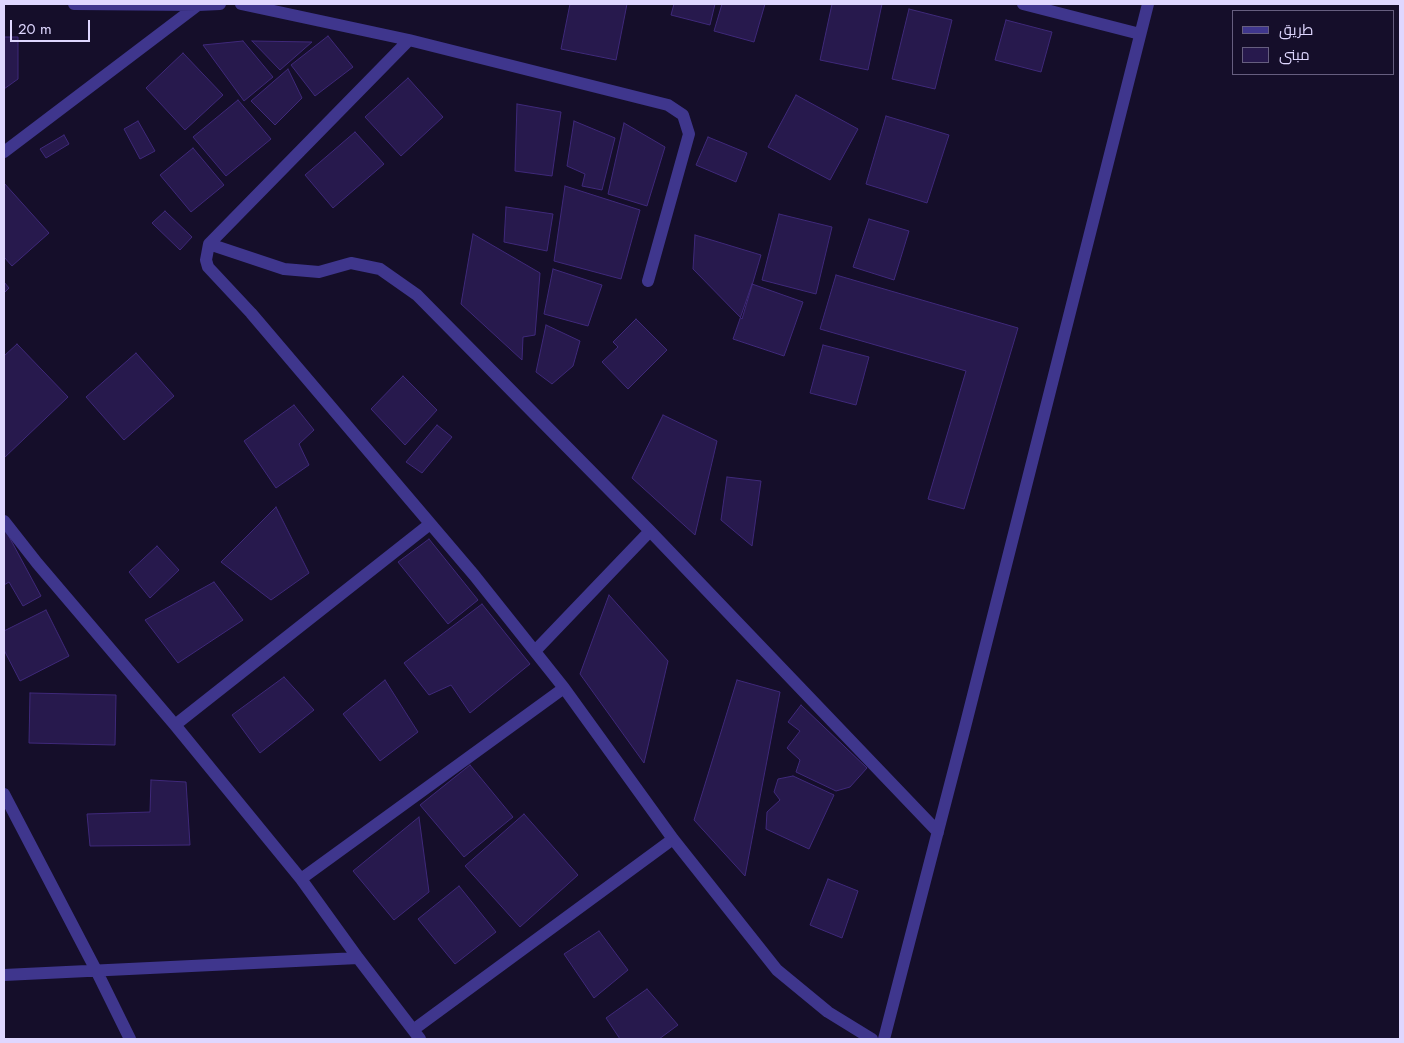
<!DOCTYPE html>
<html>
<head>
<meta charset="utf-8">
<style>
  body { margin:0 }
  #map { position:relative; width:1404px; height:1043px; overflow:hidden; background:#150e2a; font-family:Jost,Cairo,sans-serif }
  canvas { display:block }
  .frame { position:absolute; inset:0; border:5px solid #dfd7ff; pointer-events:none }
  .legend { position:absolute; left:1232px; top:10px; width:162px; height:65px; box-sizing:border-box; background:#150e2a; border:1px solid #665e7f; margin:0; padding:6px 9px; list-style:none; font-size:15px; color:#dfd7ff }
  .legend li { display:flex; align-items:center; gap:10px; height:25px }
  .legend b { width:25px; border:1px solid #665e7f }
  .scale { position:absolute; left:10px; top:20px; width:80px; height:22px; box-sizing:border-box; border:2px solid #dfd7ff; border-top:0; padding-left:6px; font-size:15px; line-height:18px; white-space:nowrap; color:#dfd7ff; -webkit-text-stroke:4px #150e2a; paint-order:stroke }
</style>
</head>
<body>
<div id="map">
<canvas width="1404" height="1043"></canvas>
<div class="frame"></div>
<ul class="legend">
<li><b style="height:6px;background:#3f368d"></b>طريق</li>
<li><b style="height:14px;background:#27194d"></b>مبنى</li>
</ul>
<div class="scale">20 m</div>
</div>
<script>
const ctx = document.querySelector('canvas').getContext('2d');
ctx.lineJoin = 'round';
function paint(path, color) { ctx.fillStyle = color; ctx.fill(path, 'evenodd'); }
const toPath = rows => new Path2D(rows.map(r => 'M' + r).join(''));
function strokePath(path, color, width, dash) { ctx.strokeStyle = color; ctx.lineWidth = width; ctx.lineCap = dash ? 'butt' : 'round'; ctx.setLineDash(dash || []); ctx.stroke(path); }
const building = toPath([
  [570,4,627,4,616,60,561,49,570,4],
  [674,4,715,4,710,25,671,15,674,4],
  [722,4,765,4,754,42,714,31,722,4],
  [832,4,882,4,868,70,820,60,832,4],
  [909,9,952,20,935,89,892,79,909,9],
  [1006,20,1052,32,1041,72,995,60,1006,20],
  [328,36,353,67,315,96,291,65,328,36],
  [4,37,18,37,18,79,4,89,4,37],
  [243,41,273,77,244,101,203,45,243,41],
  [252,41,312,42,280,70,252,41],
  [183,53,223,95,185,130,146,88,183,53],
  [288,69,302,98,275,125,251,101,288,69],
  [408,78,443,117,401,156,365,117,408,78],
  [796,95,858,129,830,180,768,147,796,95],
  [238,100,271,139,226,176,193,137,238,100],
  [517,104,561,112,552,176,515,171,517,104],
  [886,116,949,135,927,203,866,184,886,116],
  [138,121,155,151,140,159,124,129,138,121],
  [574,121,615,138,602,190,582,186,585,174,567,166,574,121],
  [624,123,665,147,647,206,608,194,624,123],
  [355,132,384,164,333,208,305,175,355,132],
  [64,135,69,144,46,158,40,149,64,135],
  [708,137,747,153,736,182,696,165,708,137],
  [193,148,224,185,191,212,160,175,193,148],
  [4,183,49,233,12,266,4,257,4,183],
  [565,186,640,210,621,279,554,261,565,186],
  [506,207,553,214,547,251,504,242,506,207],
  [165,211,192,237,180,250,152,223,165,211],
  [779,214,832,227,816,294,762,280,779,214],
  [869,219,909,231,894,280,853,267,869,219],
  [473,234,540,273,535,335,523,337,522,360,461,304,473,234],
  [695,235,761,255,742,319,693,269,695,235],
  [553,269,602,285,588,326,544,314,553,269],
  [836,275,1018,328,964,509,928,499,966,371,820,329,836,275],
  [4,282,9,288,4,293,4,282],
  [752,284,803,302,784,356,733,339,752,284],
  [636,319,667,350,628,389,602,362,618,347,613,342,636,319],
  [546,325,580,341,573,366,552,384,536,372,546,325],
  [17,344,68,397,4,458,4,356,17,344],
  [823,345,869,357,856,405,810,393,823,345],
  [136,353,174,396,124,440,86,397,136,353],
  [403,376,437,410,405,445,371,409,403,376],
  [294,405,314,430,299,444,309,465,276,488,244,441,294,405],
  [663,415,717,441,695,535,632,478,663,415],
  [437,425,452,437,422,473,406,462,437,425],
  [727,477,761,481,752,546,721,520,727,477],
  [276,507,309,573,271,600,221,562,276,507],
  [6,531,41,596,23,606,9,582,4,585,4,532,6,531],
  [429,539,478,600,448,624,398,562,429,539],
  [157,546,179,570,150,598,129,572,157,546],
  [214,582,243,620,178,663,145,620,214,582],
  [609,595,668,661,644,763,580,674,609,595],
  [482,604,530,664,470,713,451,685,429,695,404,663,482,604],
  [46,610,69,656,20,681,4,650,4,631,46,610],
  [284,677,314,710,260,753,232,715,284,677],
  [385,680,418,732,380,761,343,714,385,680],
  [737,680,780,692,745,876,694,820,737,680],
  [30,693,116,695,115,745,29,743,30,693],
  [801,705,867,768,850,787,836,791,796,772,800,760,787,748,800,731,788,722,801,705],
  [470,765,513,817,464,857,420,805,470,765],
  [793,776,834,795,809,849,766,829,767,812,780,800,774,792,778,779,793,776],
  [151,780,186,782,190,845,90,846,87,814,150,812,151,780],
  [524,814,578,875,520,927,465,866,524,814],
  [419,817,429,892,394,920,353,871,419,817],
  [828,879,858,891,842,938,810,925,828,879],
  [459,886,496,932,455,964,418,919,459,886],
  [599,931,628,970,594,998,564,954,599,931],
  [647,989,678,1025,659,1039,620,1039,606,1018,647,989]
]);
paint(building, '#27194d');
strokePath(building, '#3f297a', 1);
strokePath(toPath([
  [74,4,198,5,220,4],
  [241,4,409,40,668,105,683,115,689,134,648,281],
  [1023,4,1140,34],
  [409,40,209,244,284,269,319,272,351,263,380,269,417,295,650,531,938,832],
  [4,152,198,5],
  [209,244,206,260,208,267,251,313,474,575,564,688,673,839,777,970,828,1012,872,1039],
  [4,521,37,563,175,725,301,879,358,958,420,1039],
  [535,651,650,531],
  [175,725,430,524],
  [4,794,97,972,130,1039],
  [301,879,564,688],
  [4,975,358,958],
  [413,1030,673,839],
  [884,1039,965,727,1148,4]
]), '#3f368d', 12);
</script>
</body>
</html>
